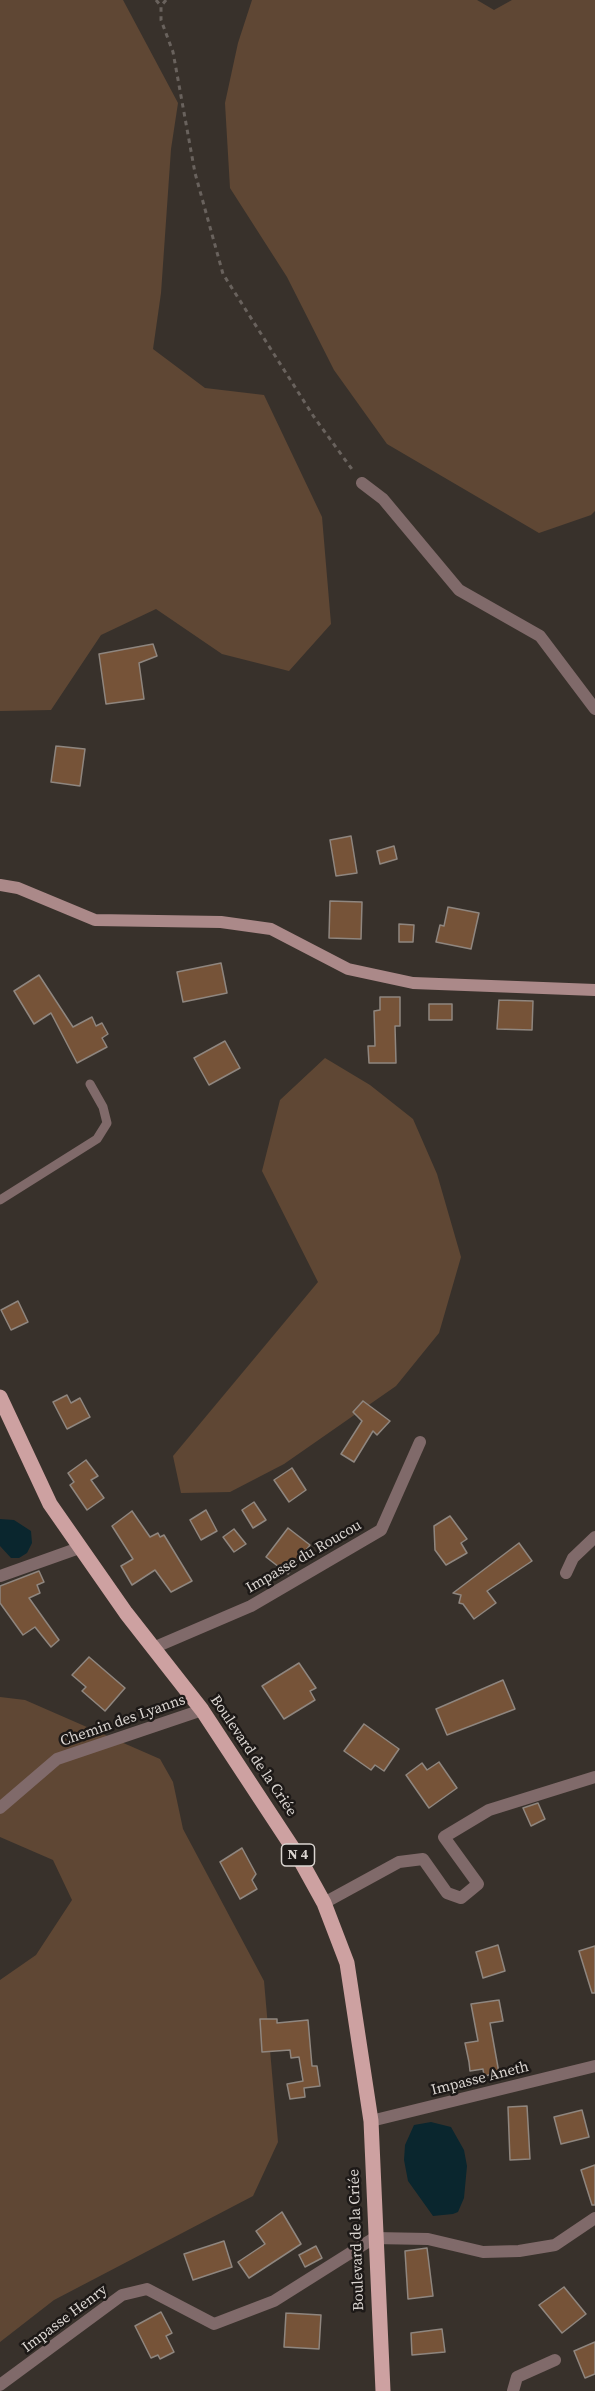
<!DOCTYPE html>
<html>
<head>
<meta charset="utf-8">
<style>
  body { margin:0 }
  canvas { display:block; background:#38312b }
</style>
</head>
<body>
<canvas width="595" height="2391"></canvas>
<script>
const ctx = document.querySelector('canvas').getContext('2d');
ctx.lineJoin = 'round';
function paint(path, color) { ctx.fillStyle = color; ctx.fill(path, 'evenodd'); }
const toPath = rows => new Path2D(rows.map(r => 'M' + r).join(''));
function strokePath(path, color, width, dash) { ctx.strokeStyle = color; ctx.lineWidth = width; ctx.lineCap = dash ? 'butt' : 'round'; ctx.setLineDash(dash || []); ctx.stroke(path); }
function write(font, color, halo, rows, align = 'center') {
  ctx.font = font + ' "Source Serif 4",serif'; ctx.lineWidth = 5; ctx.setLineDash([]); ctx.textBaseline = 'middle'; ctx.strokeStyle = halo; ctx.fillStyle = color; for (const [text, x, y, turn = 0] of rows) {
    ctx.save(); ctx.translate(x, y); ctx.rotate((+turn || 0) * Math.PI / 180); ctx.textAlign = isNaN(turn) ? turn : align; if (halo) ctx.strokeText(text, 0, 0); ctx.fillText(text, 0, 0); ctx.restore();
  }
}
paint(toPath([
  [0,0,123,0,178,103,171,149,161,293,153,349,205,388,264,395,322,517,331,624,289,671,222,654,156,609,101,635,51,710,0,711],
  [252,0,477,0,494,10,512,0,595,0,595,511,591,515,539,533,387,444,334,370,287,277,230,188,225,103,238,43],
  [325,1058,370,1085,413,1119,437,1174,461,1257,439,1333,396,1386,284,1464,230,1492,181,1493,173,1456,318,1282,262,1171,280,1100],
  [0,1697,25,1700,160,1759,173,1782,183,1829,264,1981,278,2142,253,2196,54,2300,0,2342,0,1980,36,1955,72,1900,53,1860,0,1837]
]), '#5f4734');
paint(toPath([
  [0,1519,14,1520,31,1531,32,1543,27,1553,19,1558,11,1558,0,1546],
  [431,2122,451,2127,464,2150,467,2166,464,2198,458,2212,453,2214,433,2216,408,2181,404,2160,405,2145,414,2125]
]), '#0a262e');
const building = toPath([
  [153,644,157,656,139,663,144,699,106,704,99,654,153,644],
  [56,746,85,749,80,786,51,782,56,746],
  [351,836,357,873,336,876,330,840,351,836],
  [394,846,397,859,380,864,377,851,394,846],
  [330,901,362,902,361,939,329,938,330,901],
  [448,907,479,913,471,949,436,942,440,925,444,926,448,907],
  [399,924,414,925,413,942,399,942,399,924],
  [221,963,227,993,183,1002,177,972,221,963],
  [39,975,73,1027,92,1017,96,1026,102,1023,108,1034,102,1038,107,1047,77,1063,51,1013,34,1024,14,991,39,975],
  [380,997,400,997,400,1026,395,1026,396,1063,369,1063,368,1046,375,1046,374,1011,380,1010,380,997],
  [499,1000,533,1001,532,1030,497,1029,499,1000],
  [429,1004,452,1004,452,1020,429,1020,429,1004],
  [225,1041,240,1068,209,1085,194,1058,225,1041],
  [18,1301,28,1322,11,1330,1,1310,18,1301],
  [67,1395,71,1403,80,1398,90,1417,67,1429,53,1402,67,1395],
  [363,1401,390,1421,377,1435,373,1431,354,1462,341,1454,362,1421,353,1412,363,1401],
  [86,1460,98,1476,91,1480,104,1498,87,1510,70,1485,74,1482,68,1473,86,1460],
  [292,1468,306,1490,289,1502,274,1480,292,1468],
  [254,1502,266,1520,253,1528,242,1510,254,1502],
  [206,1510,217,1531,201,1540,190,1520,206,1510],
  [132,1511,150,1537,158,1533,160,1537,164,1535,192,1581,171,1592,155,1570,132,1585,121,1566,133,1559,112,1526,132,1511],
  [450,1516,467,1539,461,1543,467,1553,446,1565,435,1550,434,1526,450,1516],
  [288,1528,310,1545,288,1574,266,1557,288,1528],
  [234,1529,246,1544,234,1552,223,1537,234,1529],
  [519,1543,532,1561,487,1591,496,1603,474,1619,463,1604,459,1603,461,1595,453,1593,519,1543],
  [39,1571,44,1582,37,1585,40,1593,29,1598,59,1640,51,1647,35,1627,23,1635,0,1603,0,1586,39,1571],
  [89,1657,125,1688,105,1711,82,1691,86,1687,72,1675,89,1657],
  [299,1663,316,1688,310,1691,315,1700,284,1719,262,1686,299,1663],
  [503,1680,515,1709,447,1735,436,1709,503,1680],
  [364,1724,399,1749,384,1771,375,1765,371,1770,344,1751,364,1724],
  [439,1762,457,1788,429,1808,406,1775,422,1763,427,1770,439,1762],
  [538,1803,545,1819,531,1826,523,1808,538,1803],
  [242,1848,256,1874,252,1880,257,1889,240,1899,220,1862,242,1848],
  [498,1945,505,1971,483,1978,476,1952,498,1945],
  [595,1946,595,1993,592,1993,579,1951,595,1946],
  [499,2000,503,2021,490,2023,499,2073,484,2076,483,2069,470,2071,469,2062,465,2043,478,2041,471,2004,499,2000],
  [260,2019,277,2019,277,2023,308,2020,312,2066,317,2066,320,2086,304,2088,305,2097,290,2099,287,2084,303,2081,299,2057,291,2058,290,2050,262,2052,260,2019],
  [527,2106,530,2159,510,2160,508,2107,527,2106],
  [582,2110,589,2137,561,2144,554,2117,582,2110],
  [595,2165,595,2205,592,2205,581,2170,595,2165],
  [282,2212,301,2244,249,2278,238,2262,265,2244,256,2231,282,2212],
  [224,2241,232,2267,193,2280,184,2254,224,2241],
  [316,2246,322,2258,305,2267,299,2255,316,2246],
  [427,2248,433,2296,408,2299,405,2251,427,2248],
  [564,2287,586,2314,562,2333,539,2305,564,2287],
  [161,2312,172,2333,166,2336,174,2352,160,2359,158,2355,151,2358,135,2326,161,2312],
  [286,2313,321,2315,319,2349,284,2347,286,2313],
  [442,2329,445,2352,412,2355,411,2333,442,2329],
  [595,2342,595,2374,585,2378,574,2351,595,2342]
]);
paint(building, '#765338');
strokePath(building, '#8f867f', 1.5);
strokePath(toPath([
  [156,0,161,6],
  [166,0,161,6,161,20,173,52,195,173,223,274,314,417,354,472]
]), '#69625d', 3, [4.5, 4.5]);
strokePath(toPath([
  [0,1200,97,1139,107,1123,103,1107,90,1084]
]), '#806a6a', 9);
strokePath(toPath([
  [362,483,383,499,459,590,540,636,595,709],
  [566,1573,573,1558,595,1537],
  [0,1576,79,1548],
  [153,1648,251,1606,381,1530,420,1442],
  [0,1808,57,1759,202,1710],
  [324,1903,399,1862,423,1859,447,1893,461,1898,478,1884,444,1837,489,1810,595,1777],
  [371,2121,595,2066],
  [0,2385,122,2295,147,2289,214,2324,274,2301,374,2238,428,2239,483,2252,519,2251,555,2245,595,2218],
  [513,2391,517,2377,555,2360]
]), '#806a6a', 12);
strokePath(toPath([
  [0,885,18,888,95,920,221,922,271,929,348,969,413,983,595,990]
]), '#ab8989', 12);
strokePath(toPath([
  [0,1397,50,1504,126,1613,202,1710,298,1856,324,1903,347,1963,371,2121,383,2391]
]), '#cda1a1', 15);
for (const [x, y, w] of [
  [298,1855,33]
]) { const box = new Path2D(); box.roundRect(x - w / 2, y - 11, w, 22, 4.5); ctx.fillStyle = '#1d1917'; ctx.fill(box); strokePath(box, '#dad5d1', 1.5); }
write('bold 14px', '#dad5d1', null, [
  ["N 4",298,1855]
]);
write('15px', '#dad5d1', '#1d1917', [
  ["Impasse du Roucou",304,1557,-30],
  ["Chemin des Lyanns",123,1721,-19],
  ["Boulevard de la Criée",253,1756,56],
  ["Impasse Aneth",480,2079,-14],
  ["Boulevard de la Criée",357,2240,-92],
  ["Impasse Henry",65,2319,-37]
]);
</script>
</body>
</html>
